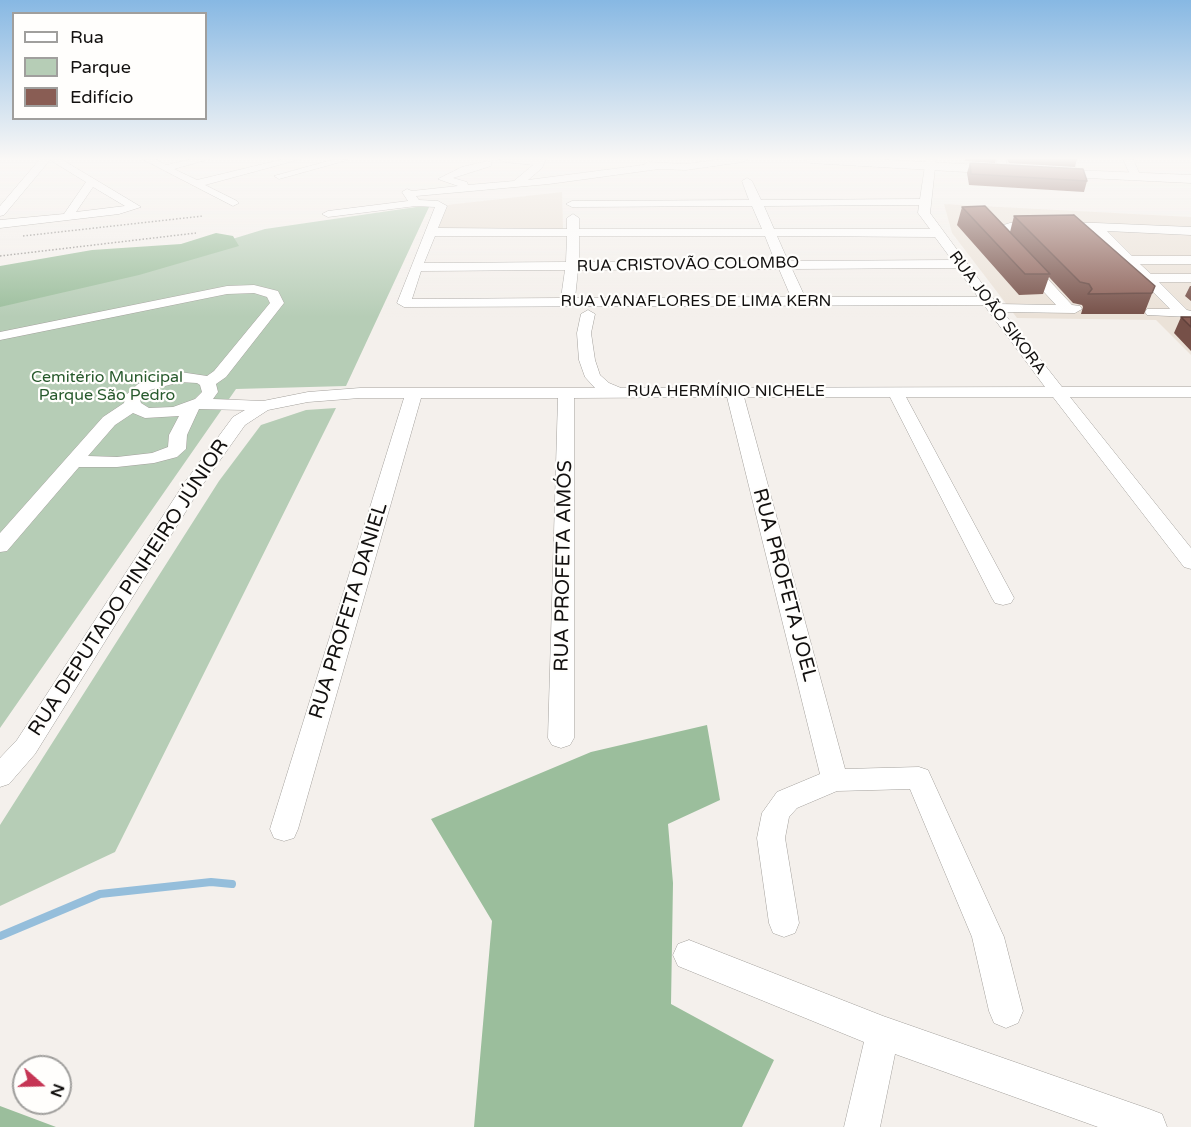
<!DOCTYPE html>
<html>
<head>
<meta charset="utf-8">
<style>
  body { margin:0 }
  #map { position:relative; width:1191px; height:1127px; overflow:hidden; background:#f4f0ec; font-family:"Varela Round",sans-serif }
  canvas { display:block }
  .legend { position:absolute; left:12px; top:12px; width:195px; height:108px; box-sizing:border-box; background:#fffefc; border:2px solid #a09f9d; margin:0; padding:8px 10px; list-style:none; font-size:18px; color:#12100f }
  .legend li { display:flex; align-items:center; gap:12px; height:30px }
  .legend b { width:30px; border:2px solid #a09f9d }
  .north { position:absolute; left:12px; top:1055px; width:60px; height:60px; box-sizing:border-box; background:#fffefc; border:2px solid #a09f9d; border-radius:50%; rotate:110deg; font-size:16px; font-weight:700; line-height:24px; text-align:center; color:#12100f }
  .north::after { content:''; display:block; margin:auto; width:21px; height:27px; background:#c53554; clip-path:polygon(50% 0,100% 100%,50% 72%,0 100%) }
</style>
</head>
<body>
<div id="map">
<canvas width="1191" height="1127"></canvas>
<ul class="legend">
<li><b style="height:8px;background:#fff"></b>Rua</li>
<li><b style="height:16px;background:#b6cdb6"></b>Parque</li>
<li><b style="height:16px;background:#895d54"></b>Edifício</li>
</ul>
<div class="north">N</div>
</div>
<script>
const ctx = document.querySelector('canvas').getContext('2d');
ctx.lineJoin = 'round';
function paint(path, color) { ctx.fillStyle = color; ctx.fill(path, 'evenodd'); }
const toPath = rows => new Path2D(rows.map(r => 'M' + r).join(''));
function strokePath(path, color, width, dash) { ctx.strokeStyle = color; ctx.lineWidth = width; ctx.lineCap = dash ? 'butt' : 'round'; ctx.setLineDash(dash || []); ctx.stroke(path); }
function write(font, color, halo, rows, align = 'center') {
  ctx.font = font + ' "Varela Round",sans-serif'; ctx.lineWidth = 4.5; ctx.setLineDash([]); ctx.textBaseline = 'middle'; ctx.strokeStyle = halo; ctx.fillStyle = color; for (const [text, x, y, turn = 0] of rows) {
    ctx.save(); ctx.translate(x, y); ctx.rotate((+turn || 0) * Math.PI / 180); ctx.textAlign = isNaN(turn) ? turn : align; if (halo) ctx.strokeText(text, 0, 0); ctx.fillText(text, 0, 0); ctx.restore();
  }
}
paint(toPath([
  [562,192,563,229,438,229,447,205],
  [944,204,1191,217,1191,355,1156,320,1017,318,952,233]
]), '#ebe2d8');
paint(toPath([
  [430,205,346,386,236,389,0,728,0,302,118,274,265,229],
  [336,408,115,852,0,906,0,825,219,481,261,425,306,410]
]), '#b6cdb6');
paint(toPath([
  [216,233,233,236,239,246,139,275,0,307,0,266,92,250,181,244],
  [707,725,720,800,668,824,673,883,671,1004,774,1060,742,1127,474,1127,492,921,431,819,591,752],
  [0,1106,56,1127,0,1127]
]), '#9bbe9c');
strokePath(toPath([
  [0,936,100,894,211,882,232,884]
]), '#95bedb', 8);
const minor = toPath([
  [40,159,61,159,141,207,119,214,0,228,0,220,64,214,86,182,50,160,4,215,0,216,0,206,40,159],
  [93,187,125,206,76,212,93,187],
  [142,159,155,159,166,165,192,159,210,159,174,169,197,180,284,159,301,159,205,185,237,201,239,203,233,206,142,159],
  [335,159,348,160,279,179,274,176,335,159],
  [499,159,546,159,542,168,528,180,643,165,648,162,686,164,722,159,748,159,743,162,686,170,659,169,549,184,416,196,419,200,438,201,447,206,438,228,567,229,567,218,573,214,579,218,579,229,762,229,752,206,572,207,566,204,572,201,749,200,742,181,747,178,752,181,761,200,920,199,926,159,936,159,930,213,997,304,1056,305,996,240,992,231,994,228,1010,223,1096,223,1191,227,1191,235,1107,231,1132,256,1191,256,1191,264,1140,264,1151,274,1191,274,1191,282,1159,282,1187,310,1191,311,1191,317,1147,315,1145,312,1147,309,1170,309,1093,231,1011,231,1005,233,1072,305,1080,306,1082,309,1075,313,1003,312,1062,387,1191,387,1191,397,1070,397,1191,548,1191,569,1184,567,1053,397,906,397,1014,598,1011,603,1003,605,995,603,992,598,890,397,744,397,845,769,919,767,928,770,1004,937,1023,1011,1018,1023,1006,1028,994,1023,989,1011,972,937,910,789,837,791,797,808,789,817,785,838,799,923,795,933,784,937,773,933,769,923,757,838,762,813,777,792,820,774,727,397,574,398,574,738,570,745,561,748,552,745,548,738,558,398,421,398,298,829,294,838,284,841,274,838,270,829,404,398,360,398,308,402,268,410,245,425,201,487,35,754,9,784,0,787,0,758,17,740,185,482,233,417,245,410,199,409,187,435,186,449,177,457,154,463,117,467,79,467,7,551,0,552,0,533,103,417,124,403,126,395,138,384,149,379,180,372,207,376,214,371,270,303,267,297,254,293,227,294,0,340,0,332,227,286,254,285,278,291,284,303,226,377,216,384,218,392,213,399,263,401,308,392,360,388,595,388,585,377,579,360,577,333,581,314,588,310,595,314,591,333,595,360,600,375,609,383,621,388,1045,387,984,305,404,307,397,303,435,207,416,206,328,217,322,214,328,211,408,201,402,192,407,189,412,191,458,186,438,179,462,167,487,161,491,162,491,166,453,178,467,182,468,185,514,181,533,165,504,162,499,159],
  [919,205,918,213,930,229,774,229,764,206,919,205],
  [435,236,567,236,566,262,424,263,435,236],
  [579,236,765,236,775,261,579,262,579,236],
  [777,236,935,237,952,260,788,261,777,236],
  [957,268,978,297,805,297,792,269,957,268],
  [779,269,791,297,575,298,578,270,779,269],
  [565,270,561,298,412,299,421,271,565,270],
  [180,382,197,383,200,385,202,392,195,399,173,407,149,408,141,403,140,400,150,390,180,382],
  [133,413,145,418,179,416,169,435,168,447,152,453,117,457,88,456,115,425,133,413],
  [996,159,1006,159,1007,172,999,172,996,159],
  [1123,159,1133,159,1141,177,1140,179,1132,179,1123,159],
  [689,940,883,1016,1149,1109,1162,1114,1167,1127,1098,1127,895,1054,880,1127,844,1127,864,1042,678,966,673,955,678,944,689,940]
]);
const major = toPath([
  [804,159,873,159,1001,166,1007,170,1001,174,810,163,804,159],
  [1050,169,1191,175,1191,183,1046,176,1044,173,1050,169]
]);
strokePath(minor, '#a4a19d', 1);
strokePath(major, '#a4a19d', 1);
strokePath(toPath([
  [23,236,203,216],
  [0,256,196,233]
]), '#918e8b', 1.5, [1.5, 2]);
paint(minor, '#fff');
paint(major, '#fff');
paint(toPath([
  [965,159,996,159,995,163,965,161],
  [1007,159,1077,159,1075,167,1009,163],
  [970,163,1087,181,1084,192,969,185,967,173],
  [962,207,1010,232,1014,216,1155,286,1144,314,1081,314,1083,307,1082,305,1073,303,1049,277,1043,294,1019,295,957,225],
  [1190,286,1191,286,1191,301,1185,296],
  [1181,317,1191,317,1191,351,1174,333]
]), '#765048');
const building = toPath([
  [970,163,1083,169,1087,181,971,174,970,163],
  [985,206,1050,274,1025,274,962,207,985,206],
  [1074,215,1155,286,1152,293,1088,294,1092,289,1089,284,1080,282,1014,216,1074,215],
  [1181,317,1191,317,1191,327,1181,317]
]);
paint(building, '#895d54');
strokePath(building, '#60413b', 1.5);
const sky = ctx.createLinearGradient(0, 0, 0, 317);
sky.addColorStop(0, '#87b8e3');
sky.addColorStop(0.5, '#faf8f6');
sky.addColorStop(1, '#faf8f600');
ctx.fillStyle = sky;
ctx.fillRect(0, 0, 1191, 317);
write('16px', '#12100f', '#fffefc', [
  ["RUA CRISTOVÃO COLOMBO",688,265,-1],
  ["RUA VANAFLORES DE LIMA KERN",696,302],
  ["RUA JOÃO SIKORA",997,313,53],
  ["RUA HERMÍNIO NICHELE",726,392]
]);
write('16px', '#27592c', '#fffefc', [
  ["Cemitério Municipal",107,378],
  ["Parque São Pedro",107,396]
]);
write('20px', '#12100f', '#fffefc', [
  ["RUA PROFETA AMÓS",564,566,-89],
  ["RUA PROFETA JOEL",784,585,75],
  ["RUA DEPUTADO PINHEIRO JÚNIOR",129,588,-57],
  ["RUA PROFETA DANIEL",349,611,-73]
]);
</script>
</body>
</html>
